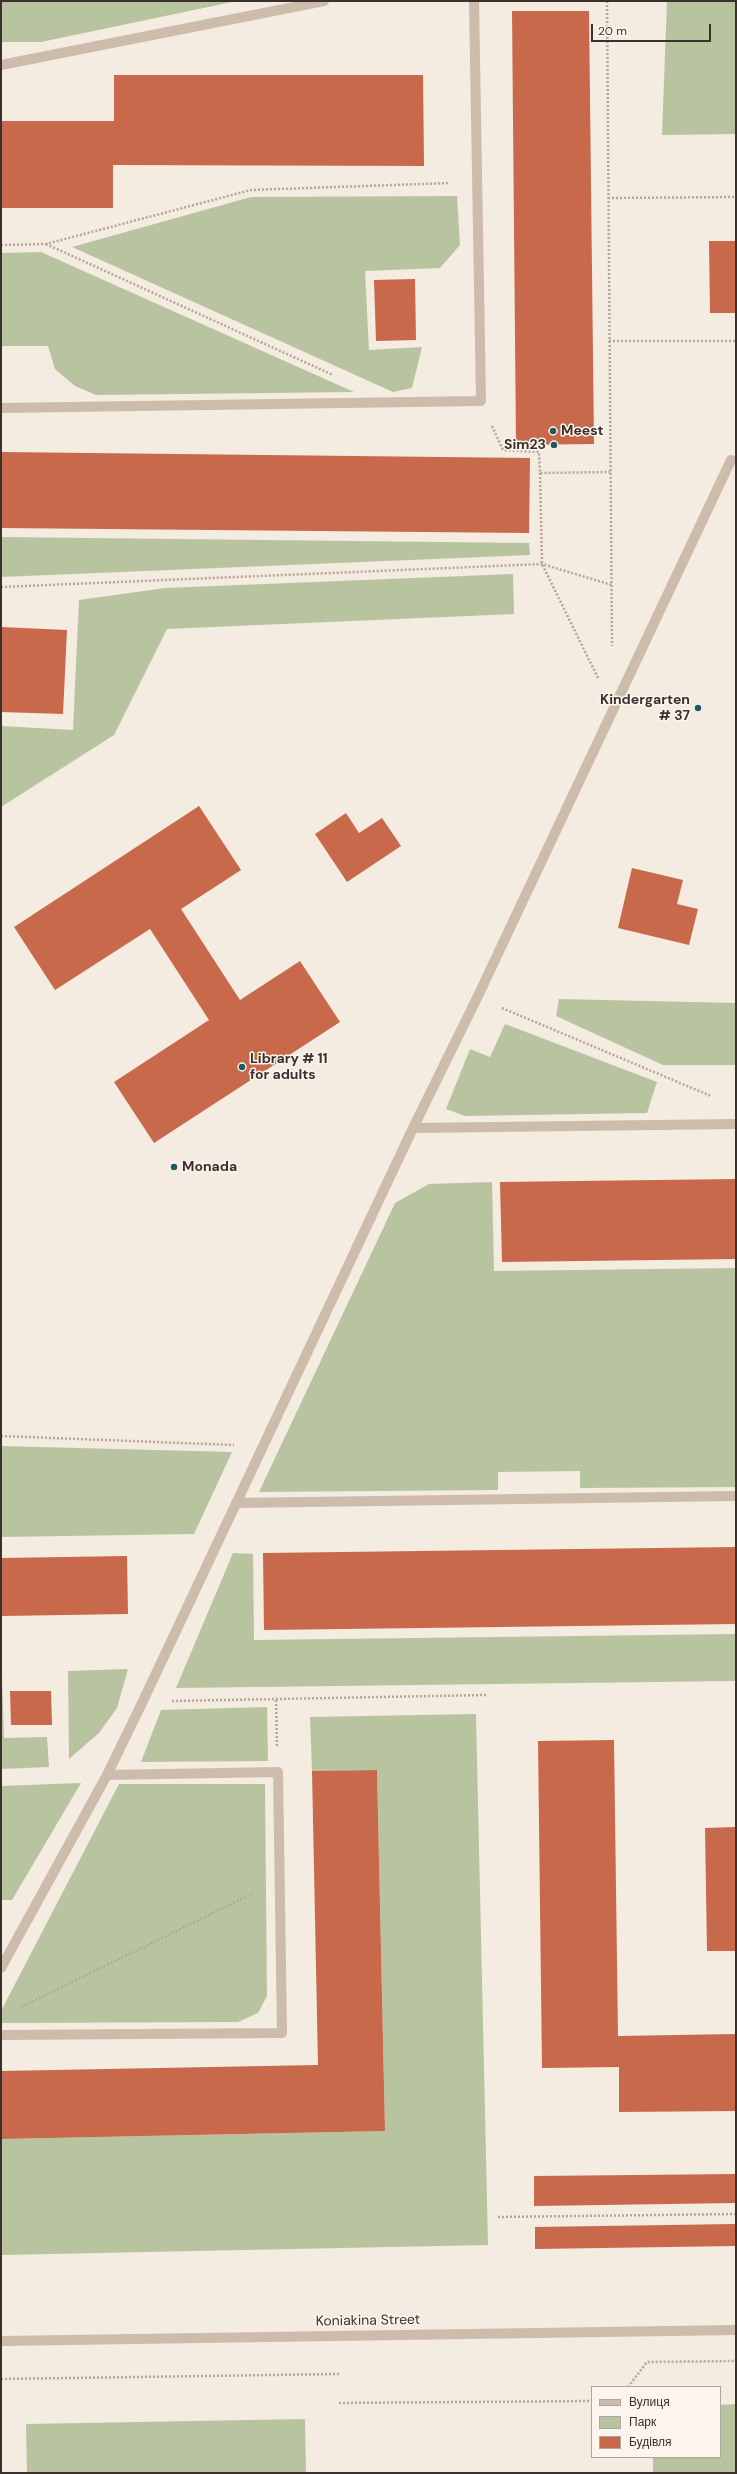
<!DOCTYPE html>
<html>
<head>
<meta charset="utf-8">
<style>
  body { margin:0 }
  #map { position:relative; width:737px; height:2474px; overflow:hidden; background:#f4ebe1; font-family:"DM Sans",sans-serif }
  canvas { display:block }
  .frame { position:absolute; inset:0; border:2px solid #3b302b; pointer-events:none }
  .legend { position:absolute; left:591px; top:2386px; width:130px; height:72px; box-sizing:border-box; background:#fbf5ee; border:1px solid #aea6a0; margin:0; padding:5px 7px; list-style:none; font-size:12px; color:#3b302b }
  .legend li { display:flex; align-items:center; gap:8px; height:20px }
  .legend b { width:20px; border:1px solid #aea6a0 }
  .scale { position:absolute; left:591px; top:24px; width:120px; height:18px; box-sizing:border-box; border:2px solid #3b302b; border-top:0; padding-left:5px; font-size:12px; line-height:14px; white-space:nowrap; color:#3b302b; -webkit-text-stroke:3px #fbf5ee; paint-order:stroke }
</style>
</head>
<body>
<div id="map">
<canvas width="737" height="2474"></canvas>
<div class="frame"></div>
<ul class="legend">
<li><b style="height:5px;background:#cdbbac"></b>Вулиця</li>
<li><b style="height:11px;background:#b8c4a0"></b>Парк</li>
<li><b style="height:11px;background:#c8694b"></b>Будівля</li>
</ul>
<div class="scale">20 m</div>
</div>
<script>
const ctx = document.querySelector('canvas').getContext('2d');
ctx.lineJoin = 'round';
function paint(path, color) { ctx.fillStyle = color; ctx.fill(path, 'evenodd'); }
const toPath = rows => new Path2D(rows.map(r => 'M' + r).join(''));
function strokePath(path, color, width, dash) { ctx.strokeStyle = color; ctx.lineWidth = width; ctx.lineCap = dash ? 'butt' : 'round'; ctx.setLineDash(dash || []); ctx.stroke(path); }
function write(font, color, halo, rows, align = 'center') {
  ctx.font = font + ' "DM Sans",sans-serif'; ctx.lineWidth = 3; ctx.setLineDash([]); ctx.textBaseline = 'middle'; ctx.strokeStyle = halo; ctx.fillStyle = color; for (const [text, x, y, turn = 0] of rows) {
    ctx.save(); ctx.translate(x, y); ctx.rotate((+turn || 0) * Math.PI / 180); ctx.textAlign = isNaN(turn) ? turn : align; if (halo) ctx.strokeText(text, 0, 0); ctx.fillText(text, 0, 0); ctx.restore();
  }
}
paint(toPath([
  [1,1,237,1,41,42,1,42],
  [667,1,736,1,736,134,662,135],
  [457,196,460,245,440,268,365,271,369,350,422,347,412,388,393,392,72,247,251,197],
  [41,252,354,392,96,395,75,386,55,369,48,346,1,346,1,253],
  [1,537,529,543,530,555,1,577],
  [513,574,514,614,167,629,114,735,1,807,1,726,73,730,79,600,165,588],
  [559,999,736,1003,736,1065,663,1065,556,1016],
  [505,1024,657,1082,647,1113,465,1116,446,1109,470,1049,490,1057],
  [492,1182,494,1271,736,1268,736,1487,580,1488,580,1471,498,1472,498,1490,259,1492,395,1203,429,1184],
  [1,1446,232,1452,194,1534,1,1537],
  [233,1553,253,1554,254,1640,736,1634,736,1681,176,1688],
  [1,1645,4,1738,47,1737,49,1767,1,1769],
  [128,1669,117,1708,99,1733,69,1759,68,1671],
  [267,1707,268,1761,141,1762,161,1710],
  [476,1714,488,2245,1,2255,1,2139,385,2131,377,1770,312,1771,310,1717],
  [81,1783,12,1900,1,1900,1,1786],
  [119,1784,265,1784,267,1996,258,2013,238,2022,1,2023,1,2011],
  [736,2404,736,2473,653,2473,653,2457,720,2457,720,2405],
  [305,2419,306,2473,27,2473,26,2424]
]), '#b8c4a0');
paint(toPath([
  [512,11,589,11,594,444,516,445],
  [114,75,423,75,424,166,113,165,113,208,1,208,1,121,114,121],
  [709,241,736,241,736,313,710,313],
  [415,279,416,340,376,341,374,280],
  [1,452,530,458,529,533,1,528],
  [1,627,67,630,63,714,1,712],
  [199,806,241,870,181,909,240,1000,300,961,340,1022,154,1143,114,1082,209,1020,150,929,55,990,14,927],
  [346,813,359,833,382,818,401,846,347,882,315,834],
  [632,868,683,880,677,904,698,909,689,945,618,928],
  [736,1179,736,1259,502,1262,500,1182],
  [736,1547,736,1624,264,1630,263,1553],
  [127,1556,128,1614,1,1616,1,1558],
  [10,1691,51,1691,52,1725,11,1725],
  [614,1740,618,2036,736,2034,736,2111,619,2112,619,2067,542,2068,538,1741],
  [377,1770,385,2131,1,2139,1,2071,318,2065,312,1771],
  [736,1827,736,1951,707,1951,705,1828],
  [736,2174,736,2203,534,2206,534,2176],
  [736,2224,736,2246,535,2249,535,2227]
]), '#c8694b');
strokePath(toPath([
  [607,1,612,646],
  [608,198,736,197],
  [46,244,333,375],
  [1,245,46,244,251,190,450,183],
  [609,341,736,341],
  [492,426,503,450,539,452,540,473,611,472],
  [540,473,542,564,598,678],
  [1,587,542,564,612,585],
  [502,1008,711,1096],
  [1,1436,234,1445],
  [276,1700,277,1746],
  [172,1701,486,1695],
  [21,2007,254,1893],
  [498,2217,736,2214],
  [1,2379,339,2374],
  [628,2387,647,2362,736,2361],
  [339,2403,592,2401]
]), '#b9a596', 2.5, [2, 2]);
strokePath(toPath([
  [1,65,324,1],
  [1,408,481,401,474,1],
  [413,1128,736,1124],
  [236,1503,736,1496],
  [1,1968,107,1775,143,1701,413,1128,477,998,731,460],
  [1,2035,282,2033,278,1772,107,1775]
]), '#cdbbac', 10);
strokePath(toPath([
  [1,2341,736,2330]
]), '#cdbbac', 10);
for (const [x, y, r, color] of [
  [553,431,4,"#1f5a5e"],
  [554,445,4,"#1f5a5e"],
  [698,708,4,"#1f5a5e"],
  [242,1067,4,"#1f5a5e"],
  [174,1167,4,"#1f5a5e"]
]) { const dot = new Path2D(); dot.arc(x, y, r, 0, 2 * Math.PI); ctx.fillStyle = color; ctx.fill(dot); strokePath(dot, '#fbf5ee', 1.5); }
write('bold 14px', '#3b302b', '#fbf5ee', [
  ["Meest",561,431],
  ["Sim23",546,445,"right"],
  ["Kindergarten",690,700,"right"],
  ["# 37",690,716,"right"],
  ["Library # 11",250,1059],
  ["for adults",250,1075],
  ["Monada",182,1167]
], 'left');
write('14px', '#3b302b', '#fbf5ee', [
  ["Koniakina Street",368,2321,-1]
]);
</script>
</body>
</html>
